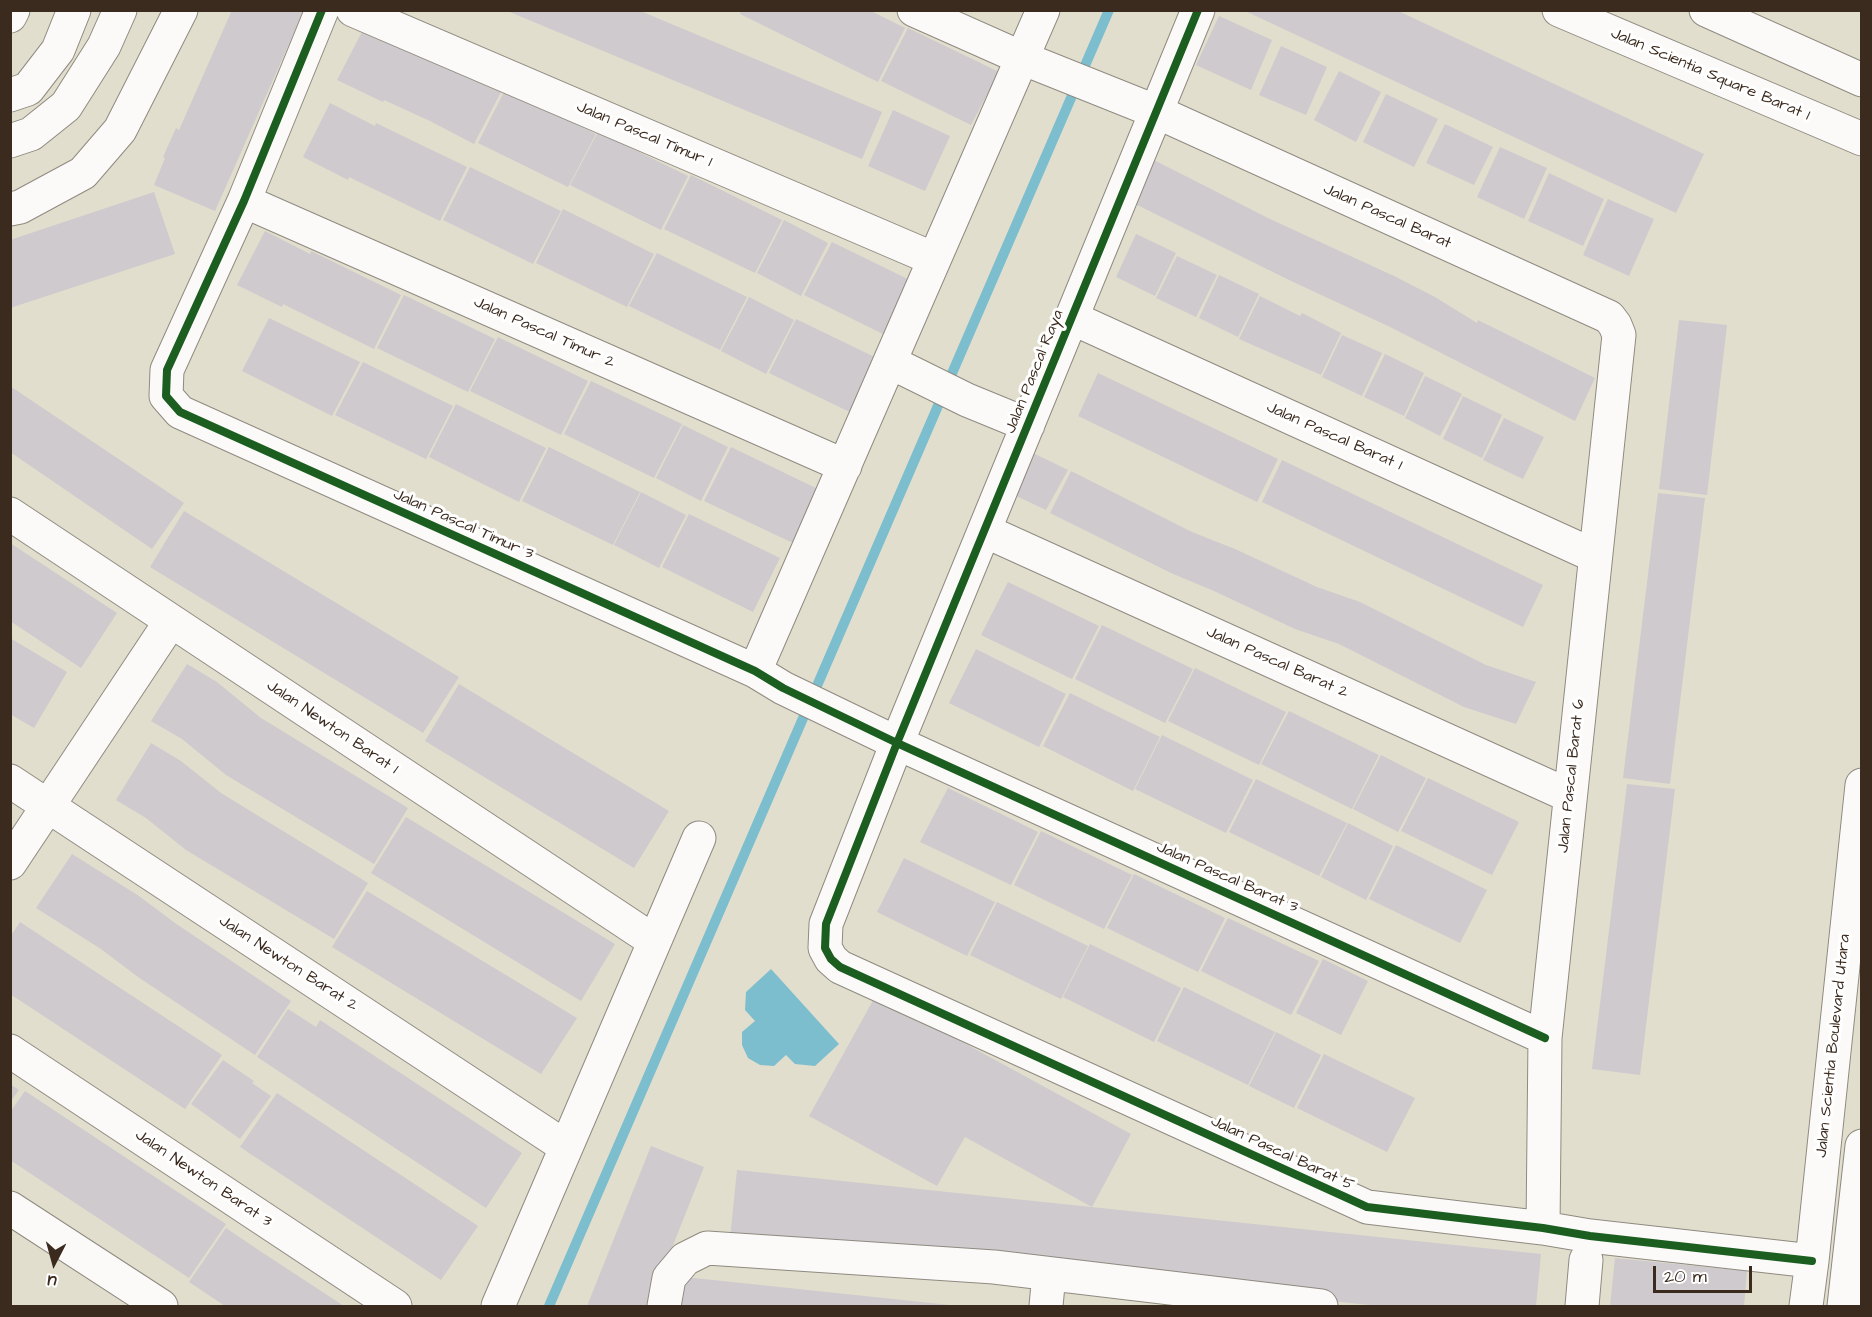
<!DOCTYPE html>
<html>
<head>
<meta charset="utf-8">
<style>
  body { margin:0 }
  #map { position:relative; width:1872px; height:1317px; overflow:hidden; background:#e2decd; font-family:"Architects Daughter",sans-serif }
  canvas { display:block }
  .frame { position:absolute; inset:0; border:12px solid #3b2a1e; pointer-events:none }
  .north { position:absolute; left:24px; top:1233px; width:60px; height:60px; -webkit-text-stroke:4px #fff; paint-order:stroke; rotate:186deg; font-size:16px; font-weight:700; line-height:24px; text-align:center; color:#3b2a1e }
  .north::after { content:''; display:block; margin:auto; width:21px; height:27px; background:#3b2a1e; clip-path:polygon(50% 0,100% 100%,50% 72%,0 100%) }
  .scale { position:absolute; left:1653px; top:1266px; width:99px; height:27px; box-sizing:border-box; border:3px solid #3b2a1e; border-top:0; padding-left:8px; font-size:18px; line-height:21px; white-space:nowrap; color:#3b2a1e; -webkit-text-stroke:4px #fff; paint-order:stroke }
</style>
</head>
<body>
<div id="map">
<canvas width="1872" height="1317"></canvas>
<div class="frame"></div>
<div class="north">U</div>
<div class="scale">20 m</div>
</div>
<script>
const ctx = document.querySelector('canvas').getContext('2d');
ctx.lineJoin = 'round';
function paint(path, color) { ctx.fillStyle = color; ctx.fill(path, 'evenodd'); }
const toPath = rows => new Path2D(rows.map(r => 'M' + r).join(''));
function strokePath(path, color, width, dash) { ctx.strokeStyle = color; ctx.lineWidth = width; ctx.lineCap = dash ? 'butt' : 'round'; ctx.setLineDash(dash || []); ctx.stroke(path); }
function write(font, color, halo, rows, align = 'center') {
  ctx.font = font + ' "Architects Daughter",sans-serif'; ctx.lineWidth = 6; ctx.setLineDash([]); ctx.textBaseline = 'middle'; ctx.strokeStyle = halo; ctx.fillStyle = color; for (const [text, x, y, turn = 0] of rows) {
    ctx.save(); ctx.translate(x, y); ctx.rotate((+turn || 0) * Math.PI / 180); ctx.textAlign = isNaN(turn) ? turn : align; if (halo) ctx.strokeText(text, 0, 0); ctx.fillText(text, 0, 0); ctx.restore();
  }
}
paint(toPath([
  [771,969,839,1044,815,1066,795,1064,786,1055,774,1066,760,1065,748,1058,742,1045,742,1032,755,1021,745,1010,746,992]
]), '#7cbece');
strokePath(toPath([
  [549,1306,1109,10]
]), '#7cbece', 10);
paint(toPath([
  [232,10,304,10,215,211,154,185,165,158,163,157,176,128,179,130],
  [505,10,638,10,882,112,862,159],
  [741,10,869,10,905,28,878,82,740,14],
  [1243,10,1396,10,1704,154,1676,213],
  [1219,16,1272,40,1251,90,1196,65],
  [365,26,502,90,474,144,430,121,384,100,383,102,337,80],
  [908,28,999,72,971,125,881,81],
  [1281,46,1327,67,1306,115,1259,95],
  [1339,71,1381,92,1356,142,1314,120],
  [505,90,596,134,568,187,478,143],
  [1386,94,1438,119,1414,167,1363,142],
  [330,103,375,126,376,123,467,167,440,221,349,177,348,180,303,157],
  [893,110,950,136,925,191,868,166],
  [1445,124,1493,147,1474,185,1426,163],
  [598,132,688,176,661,230,570,185],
  [1500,147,1547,168,1524,219,1477,197],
  [1146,156,1270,219,1394,276,1435,297,1477,323,1478,320,1595,378,1575,421,1390,327,1289,280,1125,199],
  [470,167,561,211,533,264,443,220],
  [1549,173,1604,199,1583,246,1528,221],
  [691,175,782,220,755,273,664,229],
  [154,192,175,254,10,308,10,240],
  [1608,199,1654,219,1629,276,1583,255],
  [563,209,654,254,627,307,536,263],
  [784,220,828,243,801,296,757,273],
  [265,231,310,254,311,251,401,295,374,349,283,304,282,307,237,285],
  [1136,234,1176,253,1155,296,1116,277],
  [832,242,922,286,895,340,804,295],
  [657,253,747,297,720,350,629,306],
  [1177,256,1217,275,1196,317,1156,298],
  [1219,275,1259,294,1238,337,1199,318],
  [404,295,495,339,468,392,377,348],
  [1260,296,1300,316,1302,313,1341,333,1321,375,1239,339],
  [749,297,794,320,766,374,721,351],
  [269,318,360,362,332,416,242,371],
  [796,319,887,363,860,417,769,373],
  [1679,320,1727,325,1707,495,1659,489],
  [1342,335,1382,353,1362,396,1322,377],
  [498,337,588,381,561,435,470,391],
  [1385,354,1424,373,1404,416,1364,397],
  [363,362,453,406,426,459,335,415],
  [1098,373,1278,459,1257,502,1078,416],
  [1425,376,1462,394,1440,436,1405,418],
  [591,381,682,424,654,478,564,434],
  [10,386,184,503,152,549,10,452],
  [1463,396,1502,415,1482,458,1443,439],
  [456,404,546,448,519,502,429,457],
  [1504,418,1544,437,1523,479,1483,460],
  [683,425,728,447,701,501,656,478],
  [549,447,640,492,613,545,522,501],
  [731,447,822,491,795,544,704,501],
  [1031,452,1068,470,1046,510,1010,493],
  [1282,460,1543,585,1523,627,1262,502],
  [1071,471,1192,532,1235,549,1317,587,1360,602,1486,665,1536,682,1516,724,1464,707,1339,644,1295,629,1214,591,1171,573,1050,513],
  [641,492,686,515,659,568,614,545],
  [1658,493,1705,498,1670,784,1623,778],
  [184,511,459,677,423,733,150,567],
  [689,514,780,558,753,612,662,567],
  [10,543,117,613,81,668,10,621],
  [1008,582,1099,626,1072,679,981,635],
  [1102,625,1193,669,1165,723,1075,679],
  [10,638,67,672,34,728,10,714],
  [976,649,1066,694,1039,747,949,703],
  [187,664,217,682,261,718,408,808,374,864,226,775,182,739,151,721],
  [1195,668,1286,712,1259,765,1168,721],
  [459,684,669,811,634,868,425,741],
  [1070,693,1160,737,1133,791,1043,746],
  [1289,711,1379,755,1352,809,1261,764],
  [1162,735,1253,780,1226,833,1135,789],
  [151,743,181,761,221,793,368,883,334,939,186,850,146,818,116,800],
  [1381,755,1426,778,1398,832,1353,809],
  [1428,778,1519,822,1492,875,1401,831],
  [1256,779,1347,823,1319,876,1229,832],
  [1627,784,1675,789,1640,1075,1592,1069],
  [948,788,1038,832,1011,885,920,842],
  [406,817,615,944,581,1001,371,873],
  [1348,823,1393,846,1366,900,1321,877],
  [1041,831,1132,875,1104,929,1014,885],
  [1396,845,1487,890,1460,943,1369,899],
  [72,854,139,896,175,923,291,1001,255,1055,138,977,101,949,36,908],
  [904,858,995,902,967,956,877,912],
  [1134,874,1225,918,1198,972,1107,928],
  [367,891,577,1018,541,1074,332,947],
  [997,902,1088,946,1061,999,970,955],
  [1228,918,1319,961,1291,1015,1201,971],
  [20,922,222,1055,185,1109,10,994,10,937],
  [1090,944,1181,988,1154,1042,1063,997],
  [1323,959,1368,981,1341,1035,1296,1013],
  [1184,987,1275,1032,1248,1085,1157,1041],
  [876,995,1131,1134,1092,1207,965,1137,937,1186,809,1116],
  [288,1009,316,1027,320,1020,522,1153,486,1208,257,1057],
  [1276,1032,1321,1055,1294,1108,1249,1086],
  [1324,1054,1415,1098,1387,1152,1297,1108],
  [223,1060,254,1081,252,1083,271,1096,240,1139,191,1104],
  [10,1084,19,1090,10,1102],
  [25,1091,226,1224,189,1278,10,1160,10,1112],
  [277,1093,478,1226,441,1280,240,1147],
  [651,1146,704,1167,649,1306,587,1306],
  [737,1170,1541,1254,1536,1306,1379,1306,730,1238],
  [226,1228,260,1251,344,1306,225,1306,189,1282],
  [1615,1258,1747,1271,1744,1306,1610,1306],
  [675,1276,950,1305,950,1306,672,1306]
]), '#cecace');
const minor = toPath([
  [322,10,244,201,167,370,166,396,180,412,755,671,783,688,897,743,1545,1038],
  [353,10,934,259],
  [914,10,1022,58,1157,112,1609,317,1615,325,1619,335,1545,1038,1543,1228],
  [1198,10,897,743,826,924,825,948,831,959,840,967,1367,1207,1543,1228,1590,1236,1812,1261],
  [1559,10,1862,139],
  [1706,10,1862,80],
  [10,16,13,10],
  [10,95,28,89,58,50,74,10],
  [10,141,31,134,66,106,104,46,120,10],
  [244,201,845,466],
  [10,209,20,207,83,173,120,130,181,10],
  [1072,318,1595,556],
  [890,362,967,400,1028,425],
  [10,514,654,941],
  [985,531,1570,796],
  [755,671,1043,10],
  [10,781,566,1147],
  [10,863,171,621],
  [10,1051,395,1306],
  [10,1208,161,1306],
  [498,1306,699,838],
  [664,1306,669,1278,685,1259,707,1248,994,1267,1321,1306],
  [1046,1306,1049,1274],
  [1582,1306,1586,1260],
  [1806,1306,1812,1261,1862,785],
  [1844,1306,1862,1146]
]);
strokePath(minor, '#8f8a80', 35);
strokePath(minor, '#fbfaf8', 33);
strokePath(toPath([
  [322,10,244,201,167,370,166,396,180,412,755,671,783,688,897,743,1545,1038],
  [1198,10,897,743,826,924,825,948,831,959,840,967,1367,1207,1543,1228,1590,1236,1812,1261]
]), '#1b5e20', 8);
write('16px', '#3b2a1e', '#fff', [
  ["Jalan Scientia Square Barat 1",1710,75,23],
  ["Jalan Pascal Timur 1",644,135,23],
  ["Jalan Pascal Barat",1387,217,24],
  ["Jalan Pascal Timur 2",544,333,24],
  ["Jalan Pascal Raya",1035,372,-68],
  ["Jalan Pascal Barat 1",1334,437,24],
  ["Jalan Pascal Timur 3",463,525,24],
  ["Jalan Pascal Barat 2",1277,663,24],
  ["Jalan Newton Barat 1",332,728,34],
  ["Jalan Pascal Barat 6",1572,776,-84],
  ["Jalan Pascal Barat 3",1227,878,24],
  ["Jalan Newton Barat 2",288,964,33],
  ["Jalan Scientia Boulevard Utara",1834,1046,-84],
  ["Jalan Pascal Barat 5",1282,1154,25],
  ["Jalan Newton Barat 3",203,1179,34]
]);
</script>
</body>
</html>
